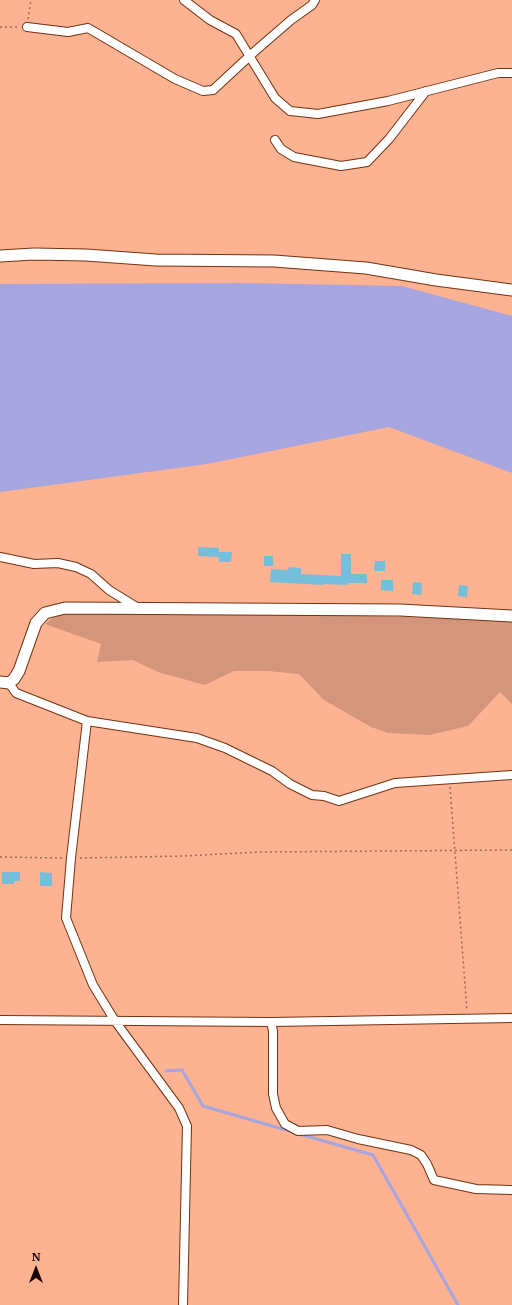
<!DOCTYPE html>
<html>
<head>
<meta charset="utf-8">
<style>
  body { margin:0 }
  #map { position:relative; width:512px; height:1305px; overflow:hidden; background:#fdb291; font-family:Merriweather,serif }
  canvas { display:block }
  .north { position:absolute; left:16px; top:1249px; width:40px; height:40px; -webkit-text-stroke:3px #fdb291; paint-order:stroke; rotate:0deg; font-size:11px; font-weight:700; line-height:16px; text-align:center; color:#1c0400 }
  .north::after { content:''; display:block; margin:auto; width:14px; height:18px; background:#1c0400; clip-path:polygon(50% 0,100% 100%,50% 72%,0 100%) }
</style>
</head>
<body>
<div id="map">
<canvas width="512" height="1305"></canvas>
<div class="north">N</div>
</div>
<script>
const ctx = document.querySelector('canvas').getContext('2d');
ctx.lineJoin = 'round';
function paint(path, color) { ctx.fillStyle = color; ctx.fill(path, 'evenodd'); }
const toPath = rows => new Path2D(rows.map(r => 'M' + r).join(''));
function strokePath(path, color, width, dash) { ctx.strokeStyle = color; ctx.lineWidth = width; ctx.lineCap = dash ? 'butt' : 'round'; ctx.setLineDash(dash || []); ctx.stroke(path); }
paint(toPath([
  [89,612,271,612,512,621,512,704,500,692,468,726,429,735,388,733,371,727,324,700,299,674,268,671,234,671,205,685,158,672,133,660,97,662,101,644,45,624,58,614]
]), '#d3967a');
paint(toPath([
  [241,283,402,286,512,316,512,473,389,427,207,464,0,492,0,284]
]), '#a6a5e0');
strokePath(toPath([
  [166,1071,182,1070,203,1106,293,1132],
  [299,1134,373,1155,458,1305]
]), '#a6a5e0', 3);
paint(toPath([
  [198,547,219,548,219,552,232,552,231,562,219,562,219,552,219,557,198,556],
  [341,554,351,554,351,574,367,574,367,583,348,583,348,585,323,584,323,585,270,582,271,569,288,570,289,567,301,568,301,574,341,576],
  [264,556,273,556,273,566,264,566],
  [375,561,385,561,385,571,374,571],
  [381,580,393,580,393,591,381,590],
  [413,582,422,583,421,595,412,594],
  [459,585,468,586,467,597,458,596],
  [2,872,20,872,20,881,14,881,14,884,2,884],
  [40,872,52,873,52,886,40,886]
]), '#74bedb');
const minor = toPath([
  [184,0,210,20,236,34,275,98,290,111,318,114,388,101,498,73,512,73],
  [27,27,68,32,88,28,175,79,203,91,213,90,254,52,291,20,312,5,315,0],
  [275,140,281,149,294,157,341,166,367,162,389,139,426,91],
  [0,557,34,564,58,563,76,567,91,574,109,590,138,608],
  [9,683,16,693,87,721,71,858,66,918,93,985,115,1021,179,1108,187,1126,183,1305],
  [87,721,197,738,225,748,272,771,290,784,312,795,324,796,339,801,395,783,512,775],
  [0,1020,271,1022,512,1018],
  [271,1022,273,1031,273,1094,276,1108,285,1124,298,1131,327,1130,358,1139,411,1150,421,1155,427,1164,434,1180,476,1189,512,1190]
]);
const secondary = toPath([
  [0,256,34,254,86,255,156,260,274,261,366,268,436,280,512,290],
  [0,682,9,683,14,679,19,671,36,623,45,613,65,608,400,610,512,616]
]);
strokePath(minor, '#713211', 10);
strokePath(secondary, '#713211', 13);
strokePath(toPath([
  [28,19,31,0],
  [0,27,18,27],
  [450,787,467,1011],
  [0,857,62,858],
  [80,858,184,856,259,852,512,850]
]), '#9d6853', 1.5, [2, 3]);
strokePath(minor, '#fff', 8);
strokePath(secondary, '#fff', 11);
</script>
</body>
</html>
